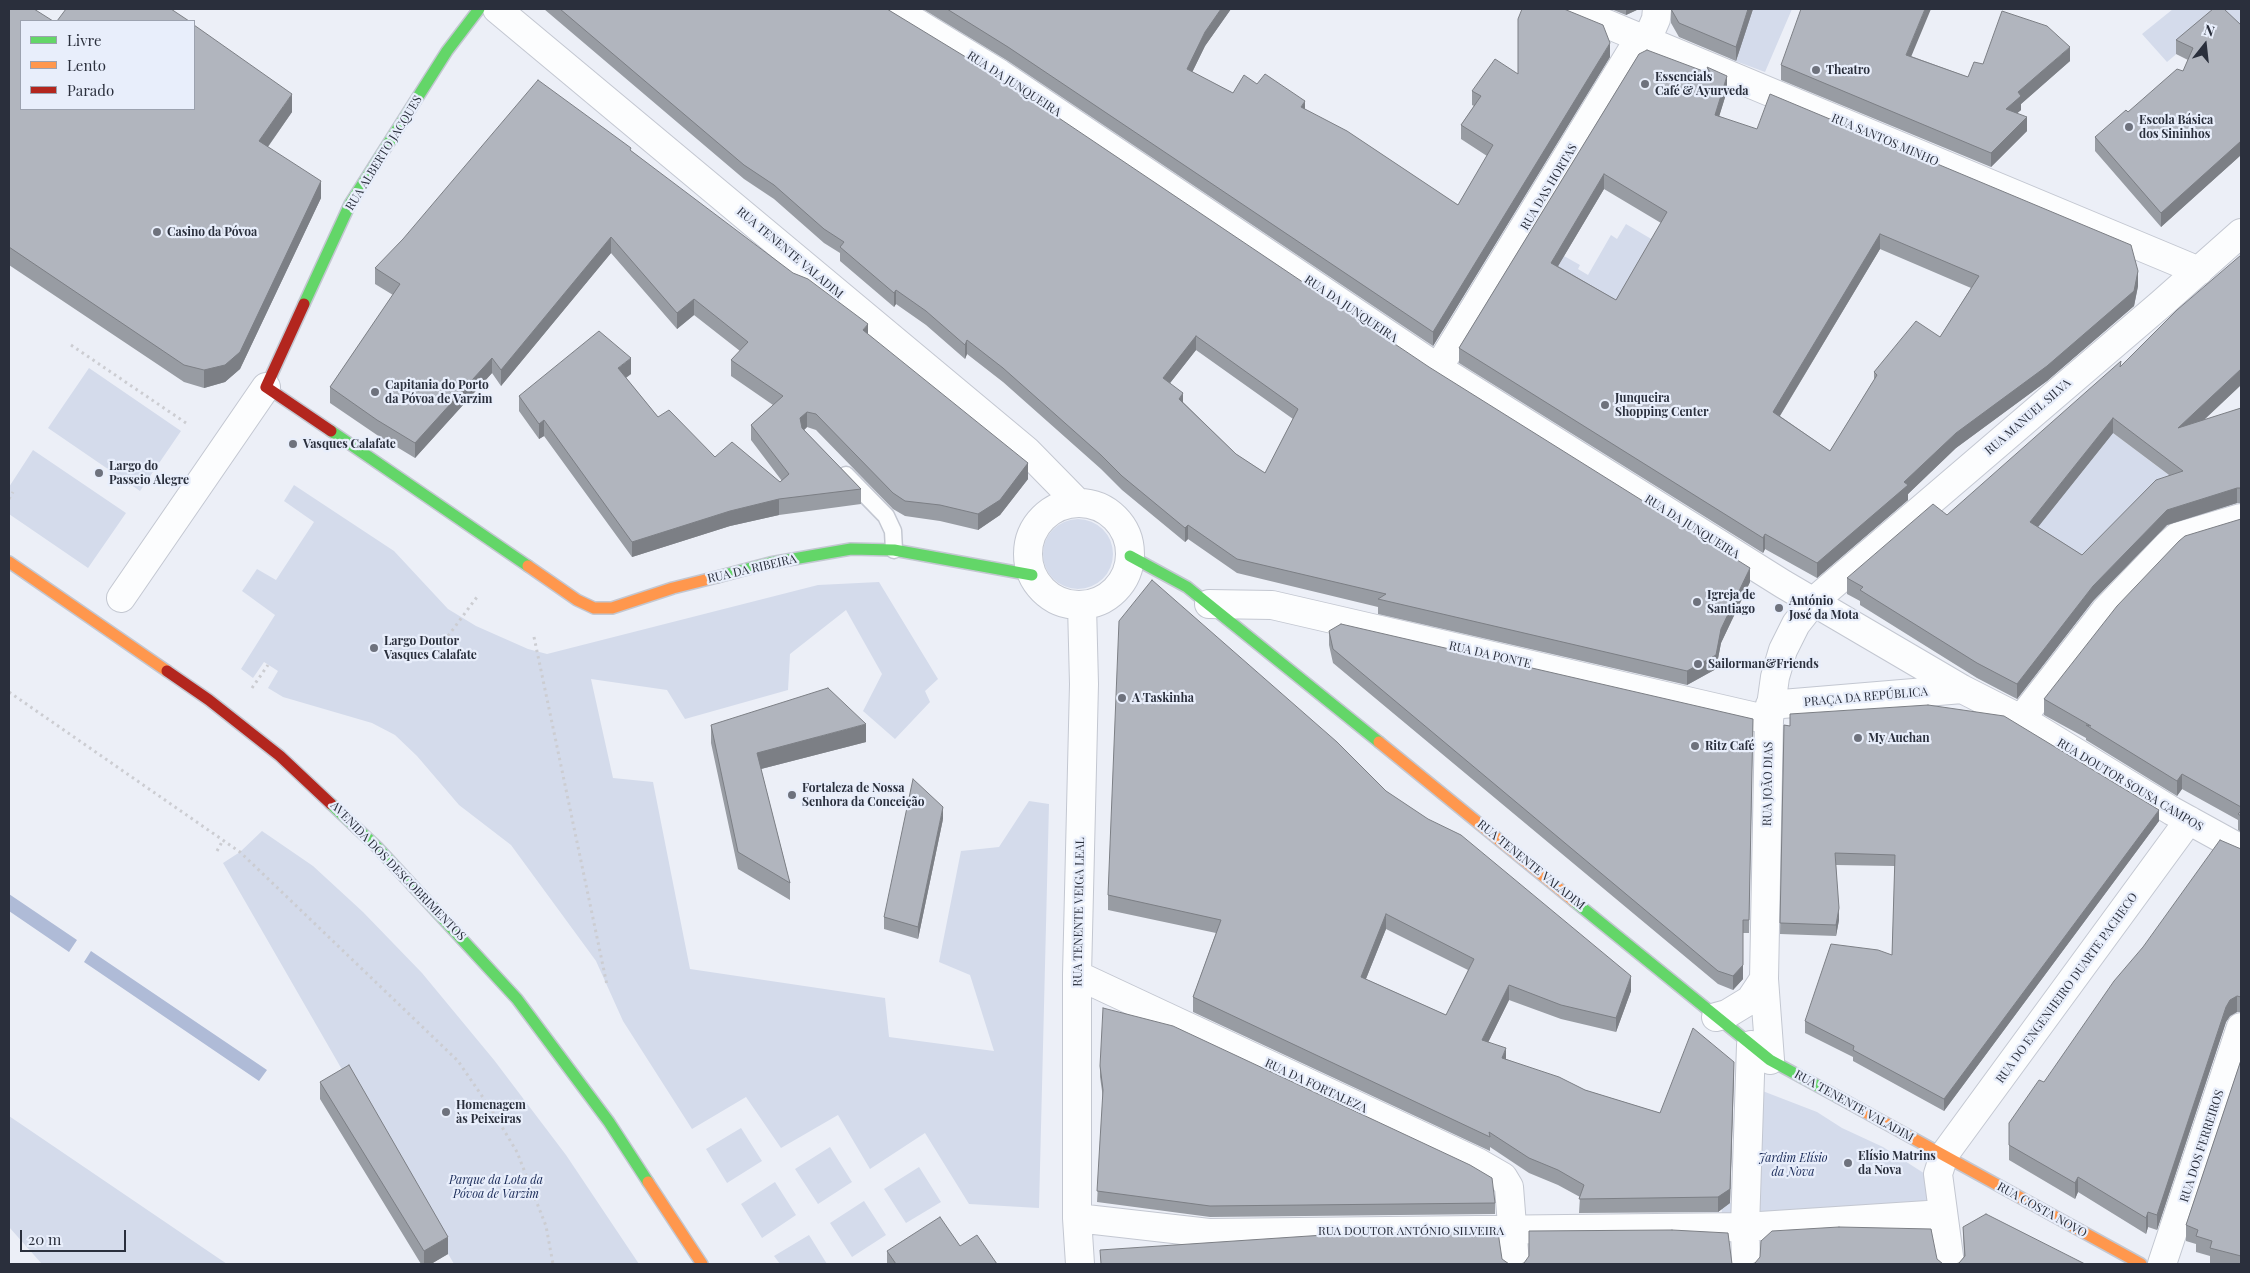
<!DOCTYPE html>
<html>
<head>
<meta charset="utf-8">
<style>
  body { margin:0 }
  #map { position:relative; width:2250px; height:1273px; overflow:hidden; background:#eceff7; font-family:"Playfair Display",serif }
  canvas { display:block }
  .frame { position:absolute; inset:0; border:10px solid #2a2f3c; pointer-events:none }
  .legend { position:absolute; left:20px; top:20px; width:175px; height:90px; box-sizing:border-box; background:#e8eefb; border:1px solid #9ca2af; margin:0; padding:6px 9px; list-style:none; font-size:15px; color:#2a2f3c }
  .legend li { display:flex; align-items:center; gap:10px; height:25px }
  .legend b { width:25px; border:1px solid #9ca2af }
  .north { position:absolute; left:2180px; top:20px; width:50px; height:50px; -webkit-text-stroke:4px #e8eefb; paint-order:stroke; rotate:16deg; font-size:14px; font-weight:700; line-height:20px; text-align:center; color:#2a2f3c }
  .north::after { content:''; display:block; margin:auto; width:18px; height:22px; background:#2a2f3c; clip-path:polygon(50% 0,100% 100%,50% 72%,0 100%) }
  .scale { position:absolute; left:20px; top:1230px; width:106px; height:22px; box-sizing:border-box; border:2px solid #2a2f3c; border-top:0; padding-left:6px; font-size:15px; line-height:18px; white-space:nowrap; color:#2a2f3c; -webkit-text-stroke:4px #e8eefb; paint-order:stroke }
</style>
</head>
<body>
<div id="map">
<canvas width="2250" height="1273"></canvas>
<div class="frame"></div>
<ul class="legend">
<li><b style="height:6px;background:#63d668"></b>Livre</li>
<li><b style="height:6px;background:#ff974d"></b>Lento</li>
<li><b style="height:6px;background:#b3261e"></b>Parado</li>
</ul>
<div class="north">N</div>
<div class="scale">20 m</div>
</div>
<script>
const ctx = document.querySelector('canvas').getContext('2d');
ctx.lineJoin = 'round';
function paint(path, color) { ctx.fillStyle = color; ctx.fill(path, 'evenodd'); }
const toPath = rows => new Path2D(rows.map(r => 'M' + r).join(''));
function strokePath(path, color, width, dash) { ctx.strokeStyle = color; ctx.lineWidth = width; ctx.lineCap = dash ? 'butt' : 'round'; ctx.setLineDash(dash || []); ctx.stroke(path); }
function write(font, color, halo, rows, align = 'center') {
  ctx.font = font + ' "Playfair Display",serif'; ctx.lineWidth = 4.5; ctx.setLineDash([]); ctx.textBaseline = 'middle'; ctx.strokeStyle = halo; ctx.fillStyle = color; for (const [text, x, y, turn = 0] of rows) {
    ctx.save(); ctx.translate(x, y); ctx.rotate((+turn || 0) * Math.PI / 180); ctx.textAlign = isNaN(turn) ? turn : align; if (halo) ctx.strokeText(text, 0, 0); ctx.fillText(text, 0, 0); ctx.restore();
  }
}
paint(toPath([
  [1750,9,1792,9,1765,72,1730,59],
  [2173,9,2241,9,2241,36,2221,16,2167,62,2142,34],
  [1626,224,1658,243,1616,315,1551,278,1564,256,1580,265,1578,269,1588,275,1611,235,1617,239],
  [89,368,181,431,140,491,48,428],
  [2113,433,2174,479,2082,570,2000,574],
  [33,450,126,513,88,568,9,514,9,487],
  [294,485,394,551,448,609,476,626,528,649,547,654,818,585,879,582,938,679,925,691,930,702,895,739,863,711,882,674,846,610,790,654,788,690,685,719,667,690,591,679,613,778,653,782,690,969,885,998,889,1037,994,1051,970,975,939,962,961,851,999,847,1029,801,1049,804,1039,1208,969,1204,925,1133,870,1169,838,1115,781,1148,746,1097,692,1129,623,1021,596,961,511,845,459,805,417,756,395,735,372,723,283,697,268,688,278,671,264,662,253,678,241,669,275,615,242,591,257,569,276,580,314,522,284,501],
  '1043 554a35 35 0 1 1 70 0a35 35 0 1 1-70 0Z',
  [262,831,313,866,363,912,422,973,494,1060,566,1155,639,1264,454,1264,223,863,240,852],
  [1760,1090,1817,1112,1842,1128,1883,1147,1933,1179,1938,1202,1720,1227,1722,1209,1734,1200],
  [9,1116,227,1264,42,1264,9,1227],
  [741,1128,762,1161,727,1183,706,1149],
  [830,1147,852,1182,818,1204,795,1169],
  [919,1167,941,1202,906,1223,884,1189],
  [775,1182,796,1215,762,1238,741,1204],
  [864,1201,886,1235,852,1257,830,1223],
  [809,1235,827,1264,780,1264,774,1256]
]), '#d4dbeb');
paint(toPath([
  [9,894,77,940,69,952,9,911],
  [91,951,267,1070,259,1081,84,962]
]), '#afbbd7');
const lane = toPath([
  [846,475,886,516,893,531,894,550]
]);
const street = toPath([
  [497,9,1027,451,1078,503],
  [894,9,1000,74,1438,368,1783,584,1962,689,2021,719,2172,811,2241,849],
  [1571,9,2199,271],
  [1438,368,1631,52,1647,40,1656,19,1657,9],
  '1028 554a51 51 0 1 1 102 0a51 51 0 1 1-102 0Z',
  [121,598,266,387],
  [1209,604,1272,605,1769,720],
  [1770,705,1962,689],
  [2021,719,2105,611,2168,545,2177,537,2241,518],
  [1077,975,1477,1162,1503,1177,1509,1187,1515,1264],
  [1716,1017,1727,1014,1750,1000,1764,979],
  [1770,1060,1764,979,1769,720,1775,677,1783,650,1796,624,1814,601,2161,304,2241,233],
  [1077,1218,1209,1233,1745,1227,1943,1214],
  [1080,1264,1077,1218,1077,975,1084,684,1082,605],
  [1746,1264,1745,1227,1751,1045],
  [1950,1264,1938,1174,1944,1155,2189,820],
  [2162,1264,2241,1027]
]);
const fast = toPath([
  [304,304,350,204,447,51,479,9],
  [331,431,528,566],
  [1130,556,1187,587,1379,742],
  [717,577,770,563,851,549,894,550,1032,575],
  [331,804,377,847,517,999,609,1122,648,1182],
  [1574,901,1770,1060,1838,1097]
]);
const slow = toPath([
  [9,562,167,671],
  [528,566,577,600,594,608,612,608,673,588,717,577],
  [1379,742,1574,901],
  [1838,1097,2141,1264],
  [648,1182,702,1264]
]);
const jam = toPath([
  [304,304,266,387,331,431],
  [167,671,209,700,280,756,331,804]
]);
strokePath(lane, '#c3c7d1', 19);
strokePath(street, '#c3c7d1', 30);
strokePath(fast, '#c3c7d1', 14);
strokePath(slow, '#c3c7d1', 14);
strokePath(jam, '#c3c7d1', 14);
strokePath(toPath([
  [71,345,186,423],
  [9,499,13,492],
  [448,636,477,597],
  [534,637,607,985],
  [252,688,268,665],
  [9,692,240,852,458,1061,493,1112,517,1152,546,1226,553,1264],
  [217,851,223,840]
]), '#cccdd2', 3, [2.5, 4]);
strokePath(lane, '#fcfdfe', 16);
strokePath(street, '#fcfdfe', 28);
strokePath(fast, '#63d668', 11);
strokePath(slow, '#ff974d', 11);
strokePath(jam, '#b3261e', 11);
paint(toPath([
  [9,9,21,21,292,112,268,147,321,198,240,369,225,382,204,388,184,382,9,265],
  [544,9,887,9,1750,582,1721,643,1716,669,1687,685,1378,614,1378,607,1237,573,1188,539,1185,542,1122,490,1101,469,1003,382,967,354,965,359,926,325,896,304,894,307,840,261,840,253,824,243,774,199,744,179],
  [1196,350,1293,419,1265,473,1236,454,1183,402,1170,383],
  [923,9,1231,9,1205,46,1192,72,1233,93,1257,84,1305,109,1458,205,1487,156,1461,139,1461,125,1474,106,1472,105,1472,91,1518,74,1610,57,1433,346,1008,61],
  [1611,9,1639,9,1626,15],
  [1671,9,1753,9,1736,61,1679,37,1671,23],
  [2241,25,2241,155,2161,227,2095,151,2095,137,2183,71,2188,60,2176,54,2176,40],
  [1639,54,1707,73,1707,67,1727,91,1719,116,2138,286,2134,306,2047,381,1956,448,1908,494,1908,500,1817,578,1765,549,1763,553,1459,363,1459,348],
  [1604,189,1661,223,1616,300,1558,266],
  [1880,249,1971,288,1940,337,1874,372,1874,380,1830,451,1780,416],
  [1911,56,1968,77,1983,64,2070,61,2021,104,2021,110,2017,113,2027,131,1991,167,1781,80,1781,65],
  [631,151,868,334,1028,479,1000,515,978,530,940,521,905,516,893,509,816,430,807,427,804,430,861,489,861,504,779,515,730,526,632,557,544,436,539,439,519,411,519,396,631,374,626,378,658,417,715,457,780,482,782,481,751,440,751,425,773,405,731,376,731,360,740,351,694,315,677,329,611,253,501,386,492,373,415,458,377,435,330,403,330,387,393,295,375,284,375,268],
  [2241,255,2241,385,2203,421,2241,408,2241,503,2237,503,2167,525,2093,601,2017,699,1977,678,1860,605,1860,601,1847,594,1847,578,1947,515,2121,366],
  [2113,433,2169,475,2082,555,2038,527],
  [2241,519,2241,832,2238,830,2238,820,2182,789,2177,796,2086,740,2086,738,2044,715,2044,699],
  [1329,631,1753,719,1749,933,1743,933,1743,979,1733,990,1718,984,1333,663,1329,645],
  [711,725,866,742,761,769,790,883,790,900,738,869,711,743],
  [1784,725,2159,821,1944,1111,1853,1061,1853,1057,1805,1033,1805,1021,1892,955,1895,866,1836,865,1839,920,1836,936,1780,934],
  [1386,791,1631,991,1616,1032,1561,1019,1509,1000,1488,1042,1506,1059,1585,1090,1660,1113,1734,1076,1730,1203,1718,1212,1579,1213,1580,1197,1558,1185,1529,1173,1490,1147,1490,1151,1193,1012,1193,997,1216,933,1108,910,1108,895],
  [1386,929,1468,970,1446,1015,1366,979],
  [943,819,918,939,884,929,884,917],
  [2241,849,2241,1012,2237,1012,2230,1016,2226,1022,2157,1230,2148,1227,2146,1234,2078,1192,2075,1199,2009,1160,2009,1123],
  [2241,1060,2241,1264,2215,1264,2210,1263,2210,1256,2196,1252,2196,1244,2186,1241,2186,1225],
  [1100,1066,1495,1203,1495,1214,1210,1217,1097,1202,1103,1098,1100,1077],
  [320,1082,448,1254,431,1264,421,1264,320,1099],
  [1963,1227,2085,1264,1959,1263,1964,1257],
  [960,1246,997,1264,887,1264,887,1251]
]), '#989ca3');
paint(toPath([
  [1221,9,1231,9,1205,46,1187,83,1187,69,1205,32],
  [1626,9,1639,9,1626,15],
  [1748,9,1753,9,1736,61,1736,47],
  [1925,9,1931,9,1906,69,1906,55],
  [1610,43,1610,57,1433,346,1433,332],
  [2070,47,2070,61,2021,104,2021,110,2006,123,2006,109,2018,92],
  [1727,76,1727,91,1715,130,1715,115],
  [292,94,292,112,259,159,259,141],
  [1305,101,1305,115,1301,107],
  [2027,117,2027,131,1991,167,1991,153],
  [2241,141,2241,155,2161,227,2161,213],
  [1604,174,1604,189,1551,278,1551,263],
  [321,181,321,198,240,369,225,382,204,388,204,370],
  [1880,234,1880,249,1773,427,1773,412],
  [611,237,611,253,501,386,501,370],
  [2138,271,2138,286,2134,306,2047,381,1956,448,1908,494,1908,500,1817,578,1817,563,1956,433],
  [896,290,896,304,894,307,894,293],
  [694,299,694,315,677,329,677,313],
  [868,324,868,340,863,330],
  [1196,336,1196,350,1163,392,1163,378],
  [967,340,967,354,965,359,965,345],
  [492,358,492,373,415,458,415,443],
  [631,358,631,374,618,383,618,368],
  [2241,369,2241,385,2178,444,2178,428],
  [1183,393,1183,407,1179,399],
  [807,412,807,427,800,434,800,418],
  [2113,418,2113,433,2030,537,2030,522],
  [544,420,544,436,539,439,539,424],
  [1028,463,1028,479,1000,515,978,530,978,514],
  [2237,488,2237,503,2167,525,2093,601,2017,699,2017,684,2093,586,2167,510],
  [779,499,779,515,730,526,632,557,632,542,730,511],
  [1188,525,1188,539,1185,542,1185,528],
  [1765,534,1765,549,1763,553,1763,538],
  [1750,568,1750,582,1721,643,1716,669,1687,685,1687,671,1721,629],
  [866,724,866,742,757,770,757,753],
  [2182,774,2182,789,2177,796,2177,781],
  [943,807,943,819,918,939,918,927],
  [2159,810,2159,821,1944,1111,1944,1099],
  [1839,908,1839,920,1836,936,1836,925],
  [1386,914,1386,929,1361,991,1361,977],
  [1743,965,1743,979,1733,990,1733,976],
  [1631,976,1631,991,1616,1032,1616,1018],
  [1509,985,1509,1000,1482,1055,1482,1040],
  [2237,996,2237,1012,2230,1016,2226,1022,2157,1230,2157,1215,2226,1007,2230,1000],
  [1506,1048,1506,1062,1502,1058],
  [1734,1062,1730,1203,1718,1212,1718,1197],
  [2078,1177,2078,1192,2075,1199,2075,1183],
  [2148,1212,2148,1227,2146,1234,2146,1218],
  [448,1237,448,1254,431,1264,424,1264,424,1251]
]), '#7c7f85');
const building = toPath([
  [9,9,34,9,53,21,21,21,21,109,194,109,194,25,292,94,259,141,321,181,240,352,225,365,204,370,184,365,9,247,9,9],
  [66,9,171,9,189,21,57,21,66,9],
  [560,9,887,9,992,73,1429,367,1750,568,1721,629,1716,655,1687,671,1378,599,1386,594,1237,559,1188,525,1185,528,1122,476,1101,455,1003,368,967,340,965,345,926,311,896,290,894,293,840,247,844,242,824,229,774,185,744,165,560,9],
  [1196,336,1298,409,1265,473,1236,454,1179,399,1183,393,1163,378,1196,336],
  [947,9,1221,9,1205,32,1187,69,1233,93,1244,75,1257,84,1265,74,1305,101,1301,107,1347,131,1458,205,1493,145,1461,125,1481,96,1472,91,1495,59,1518,74,1518,19,1522,9,1564,9,1603,25,1610,43,1433,332,1008,47,947,9],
  [1671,9,1748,9,1736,47,1679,23,1671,9],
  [1801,9,1925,9,1906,55,1968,77,1974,62,1983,64,2002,11,2047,26,2070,47,2018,92,2021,96,2006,109,2027,117,1991,153,1781,65,1801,9],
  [2213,9,2224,9,2241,25,2241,141,2161,213,2095,137,2126,110,2128,112,2177,69,2183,71,2193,48,2176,40,2213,9],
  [1647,50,1711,74,1707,67,1727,76,1715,115,1757,129,1770,94,2131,245,2138,271,2134,291,2047,366,1956,433,1904,482,1908,485,1817,563,1765,534,1763,538,1459,348,1639,54,1647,50],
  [1604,174,1667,212,1616,300,1551,263,1604,174],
  [1880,234,1979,276,1940,337,1916,321,1874,372,1877,375,1830,451,1773,412,1880,234],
  [538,80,631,148,630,150,793,273,808,279,868,324,863,330,1028,463,1000,500,978,514,940,505,905,501,893,493,816,414,807,412,800,418,802,428,861,489,779,499,730,511,632,542,544,420,539,424,519,396,599,331,631,358,618,368,658,417,669,410,715,457,732,442,780,482,789,474,751,425,783,396,731,360,748,342,694,299,677,313,611,237,501,370,492,358,415,443,377,420,330,387,400,284,375,268,403,239,538,80],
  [2241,255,2241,369,2178,428,2241,408,2241,488,2237,488,2167,510,2093,586,2017,684,1977,663,1860,590,1863,587,1847,578,1933,504,1947,515,2121,361,2120,367,2177,310,2241,255],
  [2113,418,2183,471,2156,480,2082,555,2030,522,2113,418],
  [2241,519,2241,807,2182,774,2177,781,2086,725,2091,726,2044,699,2117,606,2179,541,2185,536,2241,519],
  [1152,580,1337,742,1386,791,1428,819,1461,835,1631,976,1616,1018,1561,1005,1509,985,1482,1040,1506,1048,1502,1058,1559,1077,1585,1090,1660,1113,1693,1028,1734,1062,1730,1189,1718,1197,1579,1199,1584,1185,1558,1170,1529,1158,1489,1132,1490,1137,1193,997,1221,920,1108,895,1119,621,1152,580],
  [1386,914,1474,959,1446,1015,1361,977,1386,914],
  [1341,624,1753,719,1749,920,1743,920,1743,965,1733,976,1718,971,1333,649,1329,631,1341,624],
  [828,688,866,724,757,753,790,883,738,852,711,725,828,688],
  [1928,705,2004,716,2159,810,1944,1099,1853,1050,1854,1046,1805,1021,1831,944,1878,950,1892,955,1895,855,1835,853,1839,908,1836,925,1780,923,1784,725,1790,726,1790,714,1928,705],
  [913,779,943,807,918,927,884,917,913,779],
  [2241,811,2241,816,2238,814,2241,811],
  [2220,840,2241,849,2241,997,2237,996,2230,1000,2226,1007,2157,1215,2148,1212,2146,1218,2078,1177,2075,1183,2009,1145,2009,1123,2039,1080,2044,1082,2114,981,2143,947,2220,840],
  [1103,1008,1173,1026,1470,1165,1492,1178,1495,1203,1210,1206,1097,1191,1103,1090,1100,1066,1103,1008],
  [2241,1060,2241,1256,2210,1248,2212,1241,2196,1236,2198,1230,2186,1225,2241,1060],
  [349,1065,448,1237,424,1251,320,1082,349,1065],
  [1986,1214,2085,1264,1955,1264,1959,1263,1965,1256,1963,1227,1986,1214],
  [940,1217,960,1246,977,1235,997,1264,896,1264,887,1251,940,1217],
  [1839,1227,1931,1229,1937,1259,1943,1264,1751,1264,1755,1263,1760,1257,1761,1241,1772,1231,1839,1227],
  [1672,1230,1728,1233,1732,1264,1520,1264,1524,1263,1529,1256,1529,1231,1672,1230],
  [1498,1232,1502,1259,1509,1264,1101,1264,1100,1250,1324,1235,1324,1234,1498,1232]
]);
paint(building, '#b1b5be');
strokePath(building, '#7c7f85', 1);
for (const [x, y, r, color] of [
  [1816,70,5,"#6e727d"],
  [1645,84,5,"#6e727d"],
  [2129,127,5,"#6e727d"],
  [157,232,5,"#6e727d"],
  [375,392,5,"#6e727d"],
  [1605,405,5,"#6e727d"],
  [293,444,5,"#6e727d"],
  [99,473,5,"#6e727d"],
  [1697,602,5,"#6e727d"],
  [1779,608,5,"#6e727d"],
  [374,648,5,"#6e727d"],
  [1698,664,5,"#6e727d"],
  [1122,698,5,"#6e727d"],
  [1858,738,5,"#6e727d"],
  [1695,746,5,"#6e727d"],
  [792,795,5,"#6e727d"],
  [446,1112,5,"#6e727d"],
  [1848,1163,5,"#6e727d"]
]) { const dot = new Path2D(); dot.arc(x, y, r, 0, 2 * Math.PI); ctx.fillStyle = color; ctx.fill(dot); strokePath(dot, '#e8eefb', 2); }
write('bold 12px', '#2a2f3c', '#e8eefb', [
  ["Theatro",1826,70],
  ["Essencials",1655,77],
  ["Café & Ayurveda",1655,91],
  ["Escola Básica",2139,120],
  ["dos Sininhos",2139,134],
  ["Casino da Póvoa",167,232],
  ["Capitania do Porto",385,385],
  ["da Póvoa de Varzim",385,399],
  ["Junqueira",1615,398],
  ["Shopping Center",1615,412],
  ["Vasques Calafate",303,444],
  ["Largo do",109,466],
  ["Passeio Alegre",109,480],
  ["Igreja de",1707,595],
  ["Santiago",1707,609],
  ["António",1789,601],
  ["José da Mota",1789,615],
  ["Largo Doutor",384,641],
  ["Vasques Calafate",384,655],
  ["Sailorman&Friends",1708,664],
  ["A Taskinha",1132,698],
  ["My Auchan",1868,738],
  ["Ritz Café",1705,746],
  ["Fortaleza de Nossa",802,788],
  ["Senhora da Conceição",802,802],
  ["Homenagem",456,1105],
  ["às Peixeiras",456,1119],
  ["Elísio Matrins",1858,1156],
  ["da Nova",1858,1170]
], 'left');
write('12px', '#2a2f3c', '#e8eefb', [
  ["RUA DA JUNQUEIRA",1014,84,33],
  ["RUA SANTOS MINHO",1885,140,23],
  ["RUA ALBERTO JACQUES",384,153,-58],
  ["RUA DAS HORTAS",1549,187,-59],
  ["RUA TENENTE VALADIM",790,253,40],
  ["RUA DA JUNQUEIRA",1351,309,34],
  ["RUA MANUEL SILVA",2028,417,-41],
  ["RUA DA JUNQUEIRA",1692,527,32],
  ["RUA DA RIBEIRA",752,569,-13],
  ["RUA DA PONTE",1490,655,13],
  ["PRAÇA DA REPÚBLICA",1866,697,-5],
  ["RUA JOÃO DIAS",1768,784,-89],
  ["RUA DOUTOR SOUSA CAMPOS",2130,785,31],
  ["RUA TENENTE VALADIM",1531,865,39],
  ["AVENIDA DOS DESCOBRIMENTOS",398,871,46],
  ["RUA TENENTE VEIGA LEAL",1079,912,-89],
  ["RUA DO ENGENHEIRO DUARTE PACHECO",2067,988,-54],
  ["RUA DA FORTALEZA",1316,1086,25],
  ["RUA TENENTE VALADIM",1854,1106,29],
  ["RUA DOS FERREIROS",2202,1146,-72],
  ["RUA COSTA NOVO",2042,1210,29],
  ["RUA DOUTOR ANTÓNIO SILVEIRA",1411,1231]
]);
write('italic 12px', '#172856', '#e8eefb', [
  ["Jardim Elísio",1793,1158],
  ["da Nova",1793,1172],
  ["Parque da Lota da",496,1180],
  ["Póvoa de Varzim",496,1194]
]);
</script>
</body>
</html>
